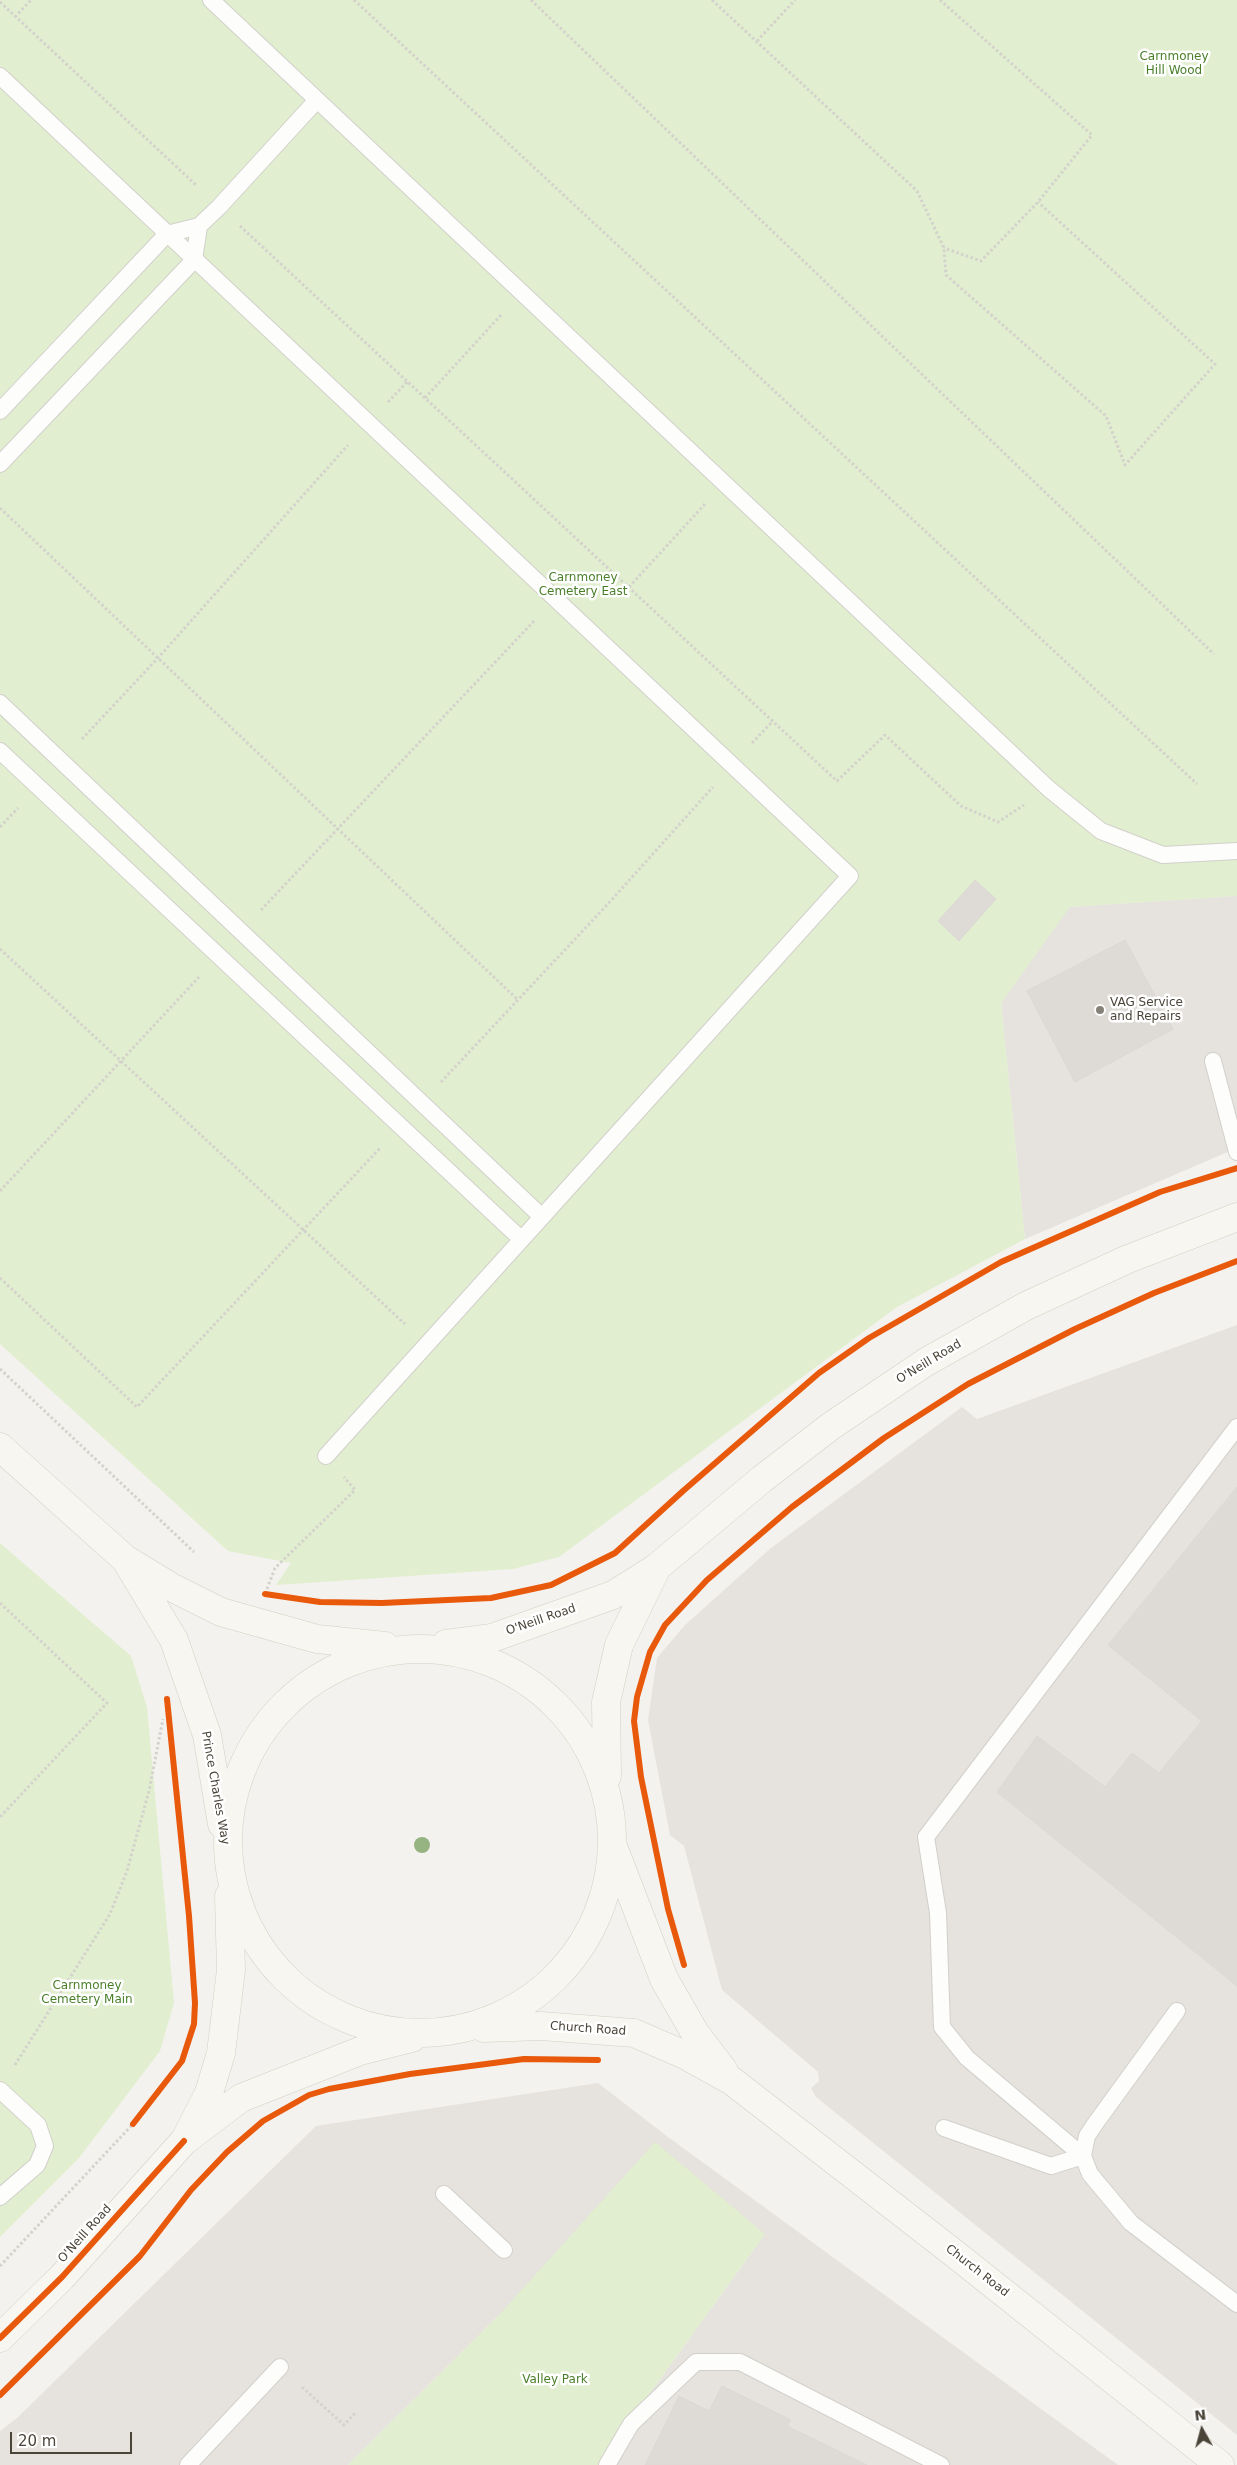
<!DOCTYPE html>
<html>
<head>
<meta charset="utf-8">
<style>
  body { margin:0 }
  #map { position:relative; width:1237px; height:2465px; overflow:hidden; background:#f4f2ee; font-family:"DejaVu Sans",sans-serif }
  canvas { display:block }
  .north { position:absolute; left:1177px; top:2405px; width:50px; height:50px; -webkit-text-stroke:4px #fff; paint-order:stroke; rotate:353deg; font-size:14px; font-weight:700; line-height:20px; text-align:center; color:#4b4439 }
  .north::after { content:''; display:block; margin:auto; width:18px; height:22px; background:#4b4439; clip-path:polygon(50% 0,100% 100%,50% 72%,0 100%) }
  .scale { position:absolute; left:10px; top:2432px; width:122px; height:22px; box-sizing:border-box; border:2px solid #4b4439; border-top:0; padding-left:6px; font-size:15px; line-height:18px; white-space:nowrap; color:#4b4439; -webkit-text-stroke:4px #fff; paint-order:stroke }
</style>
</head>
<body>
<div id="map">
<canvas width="1237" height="2465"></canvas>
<div class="north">N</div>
<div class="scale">20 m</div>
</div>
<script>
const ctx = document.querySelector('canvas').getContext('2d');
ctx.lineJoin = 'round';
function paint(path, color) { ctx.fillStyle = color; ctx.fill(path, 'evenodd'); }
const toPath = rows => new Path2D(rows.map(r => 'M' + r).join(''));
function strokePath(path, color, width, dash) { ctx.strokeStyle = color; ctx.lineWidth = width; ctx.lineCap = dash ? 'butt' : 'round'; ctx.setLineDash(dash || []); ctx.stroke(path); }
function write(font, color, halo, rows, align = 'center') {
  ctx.font = font + ' "DejaVu Sans",sans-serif'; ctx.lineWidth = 5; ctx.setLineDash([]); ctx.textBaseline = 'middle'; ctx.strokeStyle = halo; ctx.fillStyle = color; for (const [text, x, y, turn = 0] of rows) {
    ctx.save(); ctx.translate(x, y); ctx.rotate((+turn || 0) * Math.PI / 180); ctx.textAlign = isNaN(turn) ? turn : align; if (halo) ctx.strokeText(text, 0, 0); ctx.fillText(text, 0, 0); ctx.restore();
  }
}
paint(toPath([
  [1237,896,1237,1148,1025,1239,1001,1003,1069,907],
  [1237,1325,1237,2435,816,2097,811,2088,819,2081,818,2072,722,1990,684,1846,670,1835,648,1720,657,1658,684,1626,771,1548,962,1407,977,1419],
  [598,2083,668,2137,1118,2465,598,2465,765,2234,499,2315,348,2465,0,2465,0,2431,17,2418,316,2126]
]), '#e6e2de');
paint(toPath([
  [0,0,1237,0,1237,896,1070,907,1001,1003,1025,1239,897,1307,559,1557,513,1569,276,1585,291,1563,228,1551,0,1344],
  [0,1543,131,1656,147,1707,174,2003,160,2051,79,2158,0,2237],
  [655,2142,765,2234,598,2465,348,2465,499,2315]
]), '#e1eecf');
paint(toPath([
  [1083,1880,1237,1998,1237,2431,1033,2267,1117,2146,967,2027]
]), '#e6e3df');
const building = toPath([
  [975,880,996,899,959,941,938,921,975,880],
  [1125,940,1173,1029,1075,1082,1027,991,1125,940],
  [1237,1487,1237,1986,997,1792,1037,1736,1105,1787,1132,1753,1159,1773,1202,1721,1108,1645,1237,1487],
  [722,2386,791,2420,787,2426,867,2465,645,2465,679,2396,709,2411,722,2386]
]);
paint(building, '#dedbd6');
strokePath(building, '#dcd9d4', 1);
const lane = toPath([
  [211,0,1049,789,1101,831,1163,855,1237,851],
  [0,76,850,876,326,1456],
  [0,411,167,234,199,226,219,207,317,100],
  [0,464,194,260,199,226],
  [0,703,542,1217],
  [0,751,521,1239],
  [1213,1061,1237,1152],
  [1177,2011,1095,2124,1087,2136,1083,2156,1090,2174,1131,2223,1237,2304],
  [0,2090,38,2125,45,2146,37,2165,0,2197],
  [944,2128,1051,2166,1083,2156],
  [1083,2156,967,2058,942,2027,938,1913,926,1837,1237,1427],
  [444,2194,504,2250],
  [188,2465,280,2367],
  [607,2465,631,2424,696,2362,740,2362,941,2465]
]);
const secondary = toPath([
  [0,1447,125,1559,171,1587,221,1612,317,1639,385,1646],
  [127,1562,174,1640,207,1735,222,1824],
  [446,1644,492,1638,613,1595,656,1568,762,1479,831,1426,926,1362,1026,1306,1128,1259,1237,1217],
  '228 1841a192 192 0 1 1 384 0a192 192 0 1 1-384 0Z',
  [607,1776,606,1702,619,1645,656,1569],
  [614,1849,664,1979,695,2033,724,2071],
  [484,2028,541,2026,634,2033,685,2055,732,2081,955,2254,1220,2465],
  [187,2136,209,2093,221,2053,231,1970,229,1896],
  [0,2338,62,2277,184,2141,241,2098,360,2051,412,2038]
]);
strokePath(lane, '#d2d0cb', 18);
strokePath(secondary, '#d3cfc5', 29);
strokePath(toPath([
  [354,0,1197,784],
  [531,0,1214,654],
  [712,0,917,191,944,248,946,275,1106,416,1125,465,1215,364,1038,202],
  [940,0,1092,135,1038,202,981,261,944,248],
  [0,2,197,186],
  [15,17,31,0],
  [757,41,795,0],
  [240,226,837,781,885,735,961,806,998,822,1024,805],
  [425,398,501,315],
  [388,402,407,382],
  [0,508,518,1000],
  [629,587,705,504],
  [82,739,158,658,348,445],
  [752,743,773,721],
  [0,827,18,808],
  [261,910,535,620],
  [0,949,405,1324],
  [441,1082,607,905,713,787],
  [0,1191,199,977],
  [0,1278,137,1407,381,1147],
  [0,1369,194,1552],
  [267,1589,275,1568,355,1490,344,1477],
  [0,1603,107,1703,0,1817],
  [15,2065,110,1914,127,1871,149,1791,163,1719],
  [0,2266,133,2124],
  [302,2387,344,2425,356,2412]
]), '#d3d2cc', 3, [2.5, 2.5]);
strokePath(lane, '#fdfdfc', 16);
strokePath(secondary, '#f7f6f1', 28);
strokePath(toPath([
  [265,1594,320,1602,382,1603,491,1598,551,1585,615,1553,683,1491,819,1373,869,1338,1001,1262,1160,1192,1237,1168],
  [684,1965,668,1909,641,1777,634,1721,637,1697,650,1652,665,1625,707,1580,792,1507,884,1438,968,1384,1075,1329,1154,1293,1237,1261],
  [133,2124,182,2061,194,2024,195,2003,189,1916,167,1699],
  [0,2338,62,2277,184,2141],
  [0,2395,140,2256,191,2190,227,2152,263,2121,309,2095,329,2089,410,2074,524,2059,598,2060]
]), '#e8590c', 6);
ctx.fillStyle = '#96b382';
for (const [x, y] of [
  [422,1845]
]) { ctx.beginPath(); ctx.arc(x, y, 8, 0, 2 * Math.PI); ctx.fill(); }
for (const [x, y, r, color] of [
  [1100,1010,5,"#868178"]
]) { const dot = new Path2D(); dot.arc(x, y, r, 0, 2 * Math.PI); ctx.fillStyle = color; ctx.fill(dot); strokePath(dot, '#fff', 2); }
write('12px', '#4a7f2a', '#fff', [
  ["Carnmoney",1174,57],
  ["Hill Wood",1174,71],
  ["Carnmoney",583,578],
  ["Cemetery East",583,592],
  ["Carnmoney",87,1986],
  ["Cemetery Main",87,2000],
  ["Valley Park",555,2380]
]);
write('12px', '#4b4439', '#fff', [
  ["VAG Service",1110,1003],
  ["and Repairs",1110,1017]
], 'left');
write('12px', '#4b4439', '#fff', [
  ["O'Neill Road",929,1362,-31],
  ["O'Neill Road",541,1620,-19],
  ["Prince Charles Way",215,1788,80],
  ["Church Road",588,2029,4],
  ["O'Neill Road",85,2234,-48],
  ["Church Road",977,2271,38]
]);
</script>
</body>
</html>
